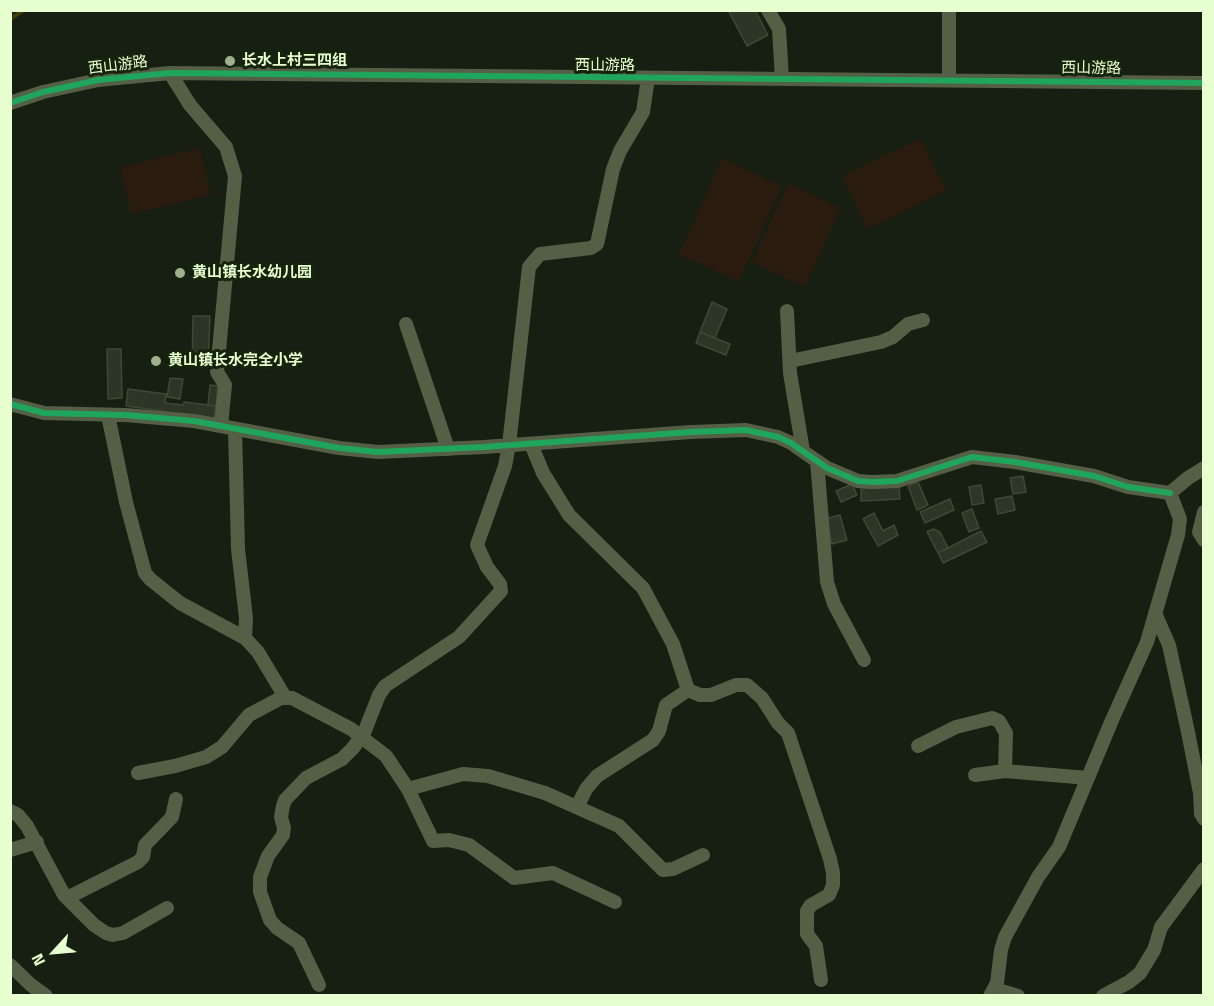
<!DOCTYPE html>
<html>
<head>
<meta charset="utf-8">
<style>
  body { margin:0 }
  #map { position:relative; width:1214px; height:1006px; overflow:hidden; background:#171e12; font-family:"Titillium Web",sans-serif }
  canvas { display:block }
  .frame { position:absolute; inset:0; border:12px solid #e7ffce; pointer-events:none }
  .north { position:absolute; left:24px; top:922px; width:60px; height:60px; -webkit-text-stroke:4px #16230d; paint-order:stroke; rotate:244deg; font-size:16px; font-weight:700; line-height:24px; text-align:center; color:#e7ffce }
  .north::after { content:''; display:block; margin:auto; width:21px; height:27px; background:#e7ffce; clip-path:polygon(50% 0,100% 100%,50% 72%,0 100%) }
</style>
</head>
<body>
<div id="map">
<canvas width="1214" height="1006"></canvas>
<div class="frame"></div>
<div class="north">N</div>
</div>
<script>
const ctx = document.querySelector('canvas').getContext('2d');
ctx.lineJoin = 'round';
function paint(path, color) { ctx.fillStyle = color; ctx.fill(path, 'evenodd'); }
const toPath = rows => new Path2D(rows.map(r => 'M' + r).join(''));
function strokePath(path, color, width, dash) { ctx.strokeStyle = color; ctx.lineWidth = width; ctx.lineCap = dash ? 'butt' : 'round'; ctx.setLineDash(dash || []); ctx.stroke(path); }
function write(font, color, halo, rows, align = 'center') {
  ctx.font = font + ' "Titillium Web","Noto Sans SC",sans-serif'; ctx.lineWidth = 6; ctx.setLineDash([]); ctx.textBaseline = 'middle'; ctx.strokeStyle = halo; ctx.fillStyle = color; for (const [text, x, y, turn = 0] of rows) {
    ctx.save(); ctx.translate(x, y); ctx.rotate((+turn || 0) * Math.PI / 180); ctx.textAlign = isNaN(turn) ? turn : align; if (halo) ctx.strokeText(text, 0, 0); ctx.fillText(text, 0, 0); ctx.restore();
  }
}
paint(toPath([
  [921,138,946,191,867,229,842,176],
  [200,148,211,195,131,214,120,167],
  [722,158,782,186,739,282,679,254],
  [788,183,841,208,805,287,752,263]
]), '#2a1b0f');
strokePath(toPath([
  [10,19,24,10]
]), '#3c3e08', 4);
const building = toPath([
  [728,10,755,10,768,35,747,46,728,10],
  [712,302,727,309,715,338,700,332,712,302],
  [193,316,210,316,208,367,192,366,193,316],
  [700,332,730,344,726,355,696,343,700,332],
  [107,349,121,349,122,398,108,399,107,349],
  [170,378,183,379,180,399,167,397,170,378],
  [210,385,218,386,216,406,208,405,210,385],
  [128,389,166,394,165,403,183,405,184,402,216,406,214,418,126,406,128,389],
  [1023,476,1026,492,1013,494,1010,478,1023,476],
  [918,482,928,505,917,510,908,486,918,482],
  [852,484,857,495,841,502,836,491,852,484],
  [981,485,984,503,972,505,969,487,981,485],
  [899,487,900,499,861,501,861,488,899,487],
  [1012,496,1015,510,998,514,995,499,1012,496],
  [950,499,954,510,925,523,920,512,950,499],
  [972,509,979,528,969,532,962,513,972,509],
  [874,513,883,531,894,525,898,535,878,546,863,519,874,513],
  [840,515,847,540,832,544,825,519,840,515],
  [933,529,940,532,948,548,938,553,927,532,933,529],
  [981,531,987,542,943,563,938,553,981,531]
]);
paint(building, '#2d3626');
strokePath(building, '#3d4933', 1.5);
strokePath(toPath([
  [768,10,779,29,782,79],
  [170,73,190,105,226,147,235,176,217,372,225,385,221,426],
  [949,80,949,10],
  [10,103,43,92,98,80,170,73,1204,83],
  [787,311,790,373,803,451],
  [406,324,448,449],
  [790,361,881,342,893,337,908,324,923,320],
  [10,404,44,413,125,415,194,421,339,448,378,452,484,447,691,432,746,430,778,437,791,443,827,468,858,481,872,482,897,481,972,457,1015,462,1094,476,1128,487,1170,493],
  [108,415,126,502,145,573,150,579,180,603,245,638,258,652,285,697],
  [235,429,238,549,246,618,245,638],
  [531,444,543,473,569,515,643,588,673,644,688,690,700,695,711,695,736,685,747,685,762,698,778,723,788,733,830,859,833,873,833,885,829,895,811,905,807,911,807,934,816,946,821,980],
  [817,461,827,582,834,604,864,660],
  [1170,493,1188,478,1204,468],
  [1204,512,1199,532,1204,540],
  [1155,613,1169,645,1188,732,1200,793,1201,814,1204,819],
  [918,746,956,727,992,718,999,721,1006,733,1005,771],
  [138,773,175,766,206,757,222,747,249,715,281,698,292,698,351,729,386,756,408,789,433,841,449,840,469,845,514,878,553,873,615,902],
  [975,775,1005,771,1088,778],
  [408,789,463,774,488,776,545,793,619,826,663,870,673,869,703,855],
  [577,807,586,789,597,776,653,740,659,731,666,705,688,690],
  [10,811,18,815,27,826,64,895,94,925,106,933,113,935,123,933,167,908],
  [10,850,37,842],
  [67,898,138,862,143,857,145,845,172,817,176,799],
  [10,965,31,985,46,996],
  [319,985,299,943,277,928,270,920,260,892,260,877,268,856,283,835,284,828,281,817,283,806,285,800,306,778,342,759,353,748,364,733,379,695,385,686,459,637,501,591,500,584,487,567,477,545,505,466,509,445,529,267,540,254,591,248,597,244,613,169,620,151,643,112,648,78],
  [995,989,1018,996],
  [990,996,997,983,1001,950,1005,937,1038,877,1059,847,1112,720,1147,642,1178,535,1180,519,1170,493],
  [1103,996,1129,982,1140,973,1154,950,1161,927,1204,869]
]), '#545f46', 14);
strokePath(toPath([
  [10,103,43,92,98,80,170,73,1204,83],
  [10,404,44,413,125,415,194,421,339,448,378,452,484,447,691,432,746,430,778,437,791,443,827,468,858,481,872,482,897,481,972,457,1015,462,1094,476,1128,487,1170,493]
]), '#20a55d', 6);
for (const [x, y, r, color] of [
  [230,61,6,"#9eb08c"],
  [180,273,6,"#9eb08c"],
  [156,361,6,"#9eb08c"]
]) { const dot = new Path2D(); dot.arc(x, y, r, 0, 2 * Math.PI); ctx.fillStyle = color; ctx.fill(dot); strokePath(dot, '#16230d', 2); }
write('bold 15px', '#e7ffce', '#16230d', [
  ["长水上村三四组",242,61],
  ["黄山镇长水幼儿园",192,273],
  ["黄山镇长水完全小学",168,361]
], 'left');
write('15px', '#e7ffce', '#16230d', [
  ["西山游路",118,66,-7],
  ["西山游路",605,66],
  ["西山游路",1091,69,1]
]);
</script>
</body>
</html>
